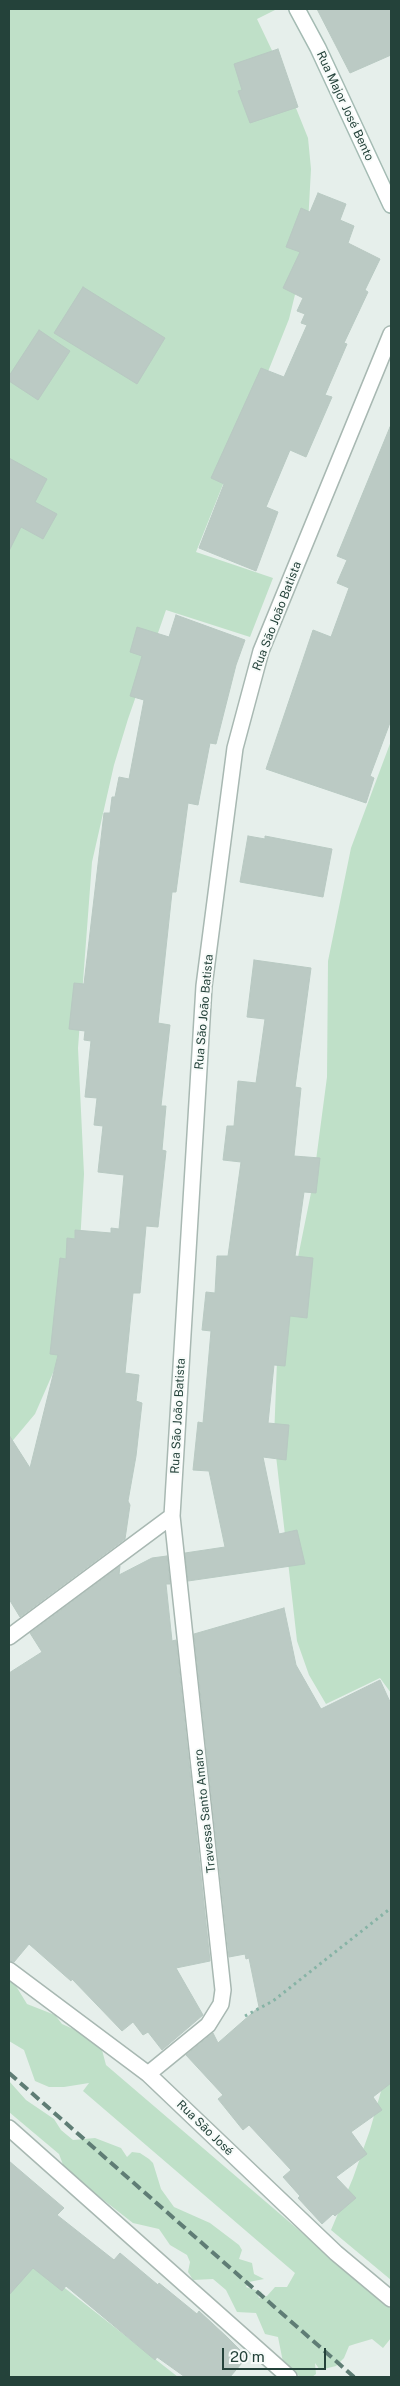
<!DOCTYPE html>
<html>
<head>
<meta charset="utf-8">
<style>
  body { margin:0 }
  #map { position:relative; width:400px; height:2386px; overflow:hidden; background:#e6efeb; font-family:"Public Sans",sans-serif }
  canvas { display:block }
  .frame { position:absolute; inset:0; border:10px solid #24423a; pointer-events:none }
  .scale { position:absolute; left:222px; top:2348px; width:104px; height:22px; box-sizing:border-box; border:2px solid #24423a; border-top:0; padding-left:6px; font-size:15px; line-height:18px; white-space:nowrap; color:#24423a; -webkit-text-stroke:4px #f7fbf9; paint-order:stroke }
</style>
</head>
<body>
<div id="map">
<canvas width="400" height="2386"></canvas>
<div class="frame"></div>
<div class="scale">20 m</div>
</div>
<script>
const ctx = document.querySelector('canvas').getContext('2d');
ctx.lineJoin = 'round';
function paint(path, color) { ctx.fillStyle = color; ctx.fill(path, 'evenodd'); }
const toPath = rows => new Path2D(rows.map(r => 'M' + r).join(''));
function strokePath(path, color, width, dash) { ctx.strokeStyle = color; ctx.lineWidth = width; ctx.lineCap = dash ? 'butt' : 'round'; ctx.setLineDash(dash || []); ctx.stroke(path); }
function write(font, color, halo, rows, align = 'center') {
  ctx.font = font + ' "Public Sans",sans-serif'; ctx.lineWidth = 4; ctx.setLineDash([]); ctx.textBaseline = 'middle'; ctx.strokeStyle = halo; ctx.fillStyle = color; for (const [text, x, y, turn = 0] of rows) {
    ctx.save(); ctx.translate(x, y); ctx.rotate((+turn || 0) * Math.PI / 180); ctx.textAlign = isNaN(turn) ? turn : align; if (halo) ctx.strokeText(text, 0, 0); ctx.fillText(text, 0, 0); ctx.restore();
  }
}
paint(toPath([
  [9,9,277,9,257,19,277,61,308,138,311,169,308,224,304,258,289,319,196,552,273,578,250,637,166,610,128,719,114,765,92,862,78,1048,84,1174,79,1261,56,1366,35,1414,9,1445],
  [391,741,391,1693,380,1678,326,1704,309,1675,297,1641,274,1438,277,1361,313,1183,327,1077,328,961,351,848],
  [9,1980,16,1986,27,2004,55,2015,62,2024,82,2033,92,2041,102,2050,106,2065,391,2309,391,2338,383,2348,372,2339,355,2344,349,2346,344,2358,336,2366,320,2370,315,2363,316,2374,312,2377,300,2377,283,2362,278,2337,265,2334,256,2313,237,2312,226,2290,213,2279,193,2280,188,2272,190,2262,187,2255,170,2245,159,2229,133,2223,65,2170,59,2154,9,2112,9,2081,26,2100,54,2119,61,2130,73,2140,95,2138,121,2148,127,2157,132,2152,140,2153,149,2159,153,2163,161,2189,174,2207,210,2223,239,2245,242,2250,239,2259,252,2263,254,2274,264,2279,249,2282,246,2287,262,2292,258,2295,259,2298,267,2296,275,2287,287,2287,295,2273,83,2091,89,2083,64,2087,49,2087,35,2081,24,2050,9,2041],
  [391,2056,391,2280,331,2230,353,2178,370,2130],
  [9,2221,32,2243,24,2256,178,2377,9,2377]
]), '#bfe0c8');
const building = toPath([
  [317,9,391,9,391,55,350,73,317,9],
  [278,49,298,107,250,123,238,91,242,90,234,64,278,49],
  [318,193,346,204,340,220,354,226,348,243,380,259,365,290,368,292,344,343,347,344,325,395,332,397,306,457,290,450,266,507,278,512,256,571,199,548,224,484,211,478,261,368,284,377,307,325,301,323,305,314,297,311,303,298,283,288,300,252,286,247,301,208,310,212,318,193],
  [83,287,165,338,137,384,54,333,83,287],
  [39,330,70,351,38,400,9,381,9,376,39,330],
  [390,427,391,720,370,776,374,778,366,803,266,769,313,630,331,637,349,588,337,583,347,560,337,556,390,427],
  [9,458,47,479,35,502,57,514,43,539,21,527,9,551,9,458],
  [176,615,245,640,236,665,216,744,210,743,198,805,188,803,176,892,172,892,158,1023,170,1025,161,1106,166,1106,162,1150,166,1151,158,1227,146,1226,140,1293,133,1293,125,1373,139,1375,136,1401,142,1403,136,1456,128,1501,130,1505,125,1539,20,1617,9,1599,9,1435,30,1468,58,1355,50,1354,60,1258,66,1259,67,1238,75,1239,75,1230,111,1233,111,1228,119,1229,124,1175,98,1172,103,1126,94,1125,97,1098,85,1097,91,1041,84,1040,85,1031,69,1029,74,983,84,984,104,813,110,813,112,797,115,797,119,777,129,779,144,700,130,696,142,656,130,652,137,627,169,637,176,615],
  [248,836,265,839,265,836,332,849,323,897,240,882,248,836],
  [254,960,311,968,295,1087,301,1088,294,1156,320,1158,316,1193,304,1192,295,1256,313,1258,307,1318,290,1316,285,1366,274,1365,268,1423,289,1425,286,1460,263,1457,279,1534,297,1530,305,1564,188,1581,185,1553,225,1547,209,1471,193,1470,198,1422,203,1423,211,1331,202,1330,206,1292,215,1293,217,1256,228,1256,241,1162,223,1160,227,1126,234,1126,238,1081,256,1083,265,1019,247,1017,254,960],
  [167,1556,170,1584,166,1584,172,1641,176,1640,210,1961,176,1968,203,2015,162,2050,148,2032,143,2035,133,2022,122,2031,72,1979,71,1981,29,1944,14,1962,9,1961,9,1673,42,1652,30,1633,120,1566,119,1575,152,1558,167,1556],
  [284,1608,296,1665,321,1709,380,1680,391,1704,391,2083,373,2097,382,2110,351,2132,367,2154,336,2177,356,2198,335,2216,333,2214,322,2224,298,2198,300,2196,283,2177,291,2170,249,2125,243,2130,218,2099,223,2095,186,2055,213,2033,218,2043,259,2007,249,1958,246,1959,245,1954,229,1957,194,1634,284,1608],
  [9,2161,64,2208,57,2215,114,2260,120,2253,158,2285,159,2283,197,2314,199,2311,227,2337,247,2357,230,2377,185,2377,157,2357,155,2360,66,2286,62,2291,33,2268,9,2295,9,2161]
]);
paint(building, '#bbcac4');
strokePath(building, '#b8c9c2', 1);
const street = toPath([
  [9,1637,172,1516,204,986,235,748,261,651,391,334],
  [9,1970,148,2074,336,2253,391,2299],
  [148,2074,208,2025,221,2004,223,1990,172,1516],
  [9,2128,289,2377]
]);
const secondary = toPath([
  [297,9,318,48,391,205]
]);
strokePath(street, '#a8b8b2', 18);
strokePath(secondary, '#a4bbb3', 18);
strokePath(toPath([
  [245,2016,273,2001,391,1908]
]), '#86b3a5', 3, [2.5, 4]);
strokePath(street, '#fff', 15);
strokePath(secondary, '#fff', 15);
strokePath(toPath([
  [9,2073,354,2377]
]), '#5f7d75', 4, [10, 5]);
write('12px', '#24423a', '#f7fbf9', [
  ["Rua Major José Bento",345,106,65],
  ["Rua São João Batista",277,616,-69],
  ["Rua São João Batista",204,1012,-85],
  ["Rua São João Batista",178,1416,-87],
  ["Travessa Santo Amaro",205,1811,-96],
  ["Rua São José",205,2128,44]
]);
</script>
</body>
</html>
